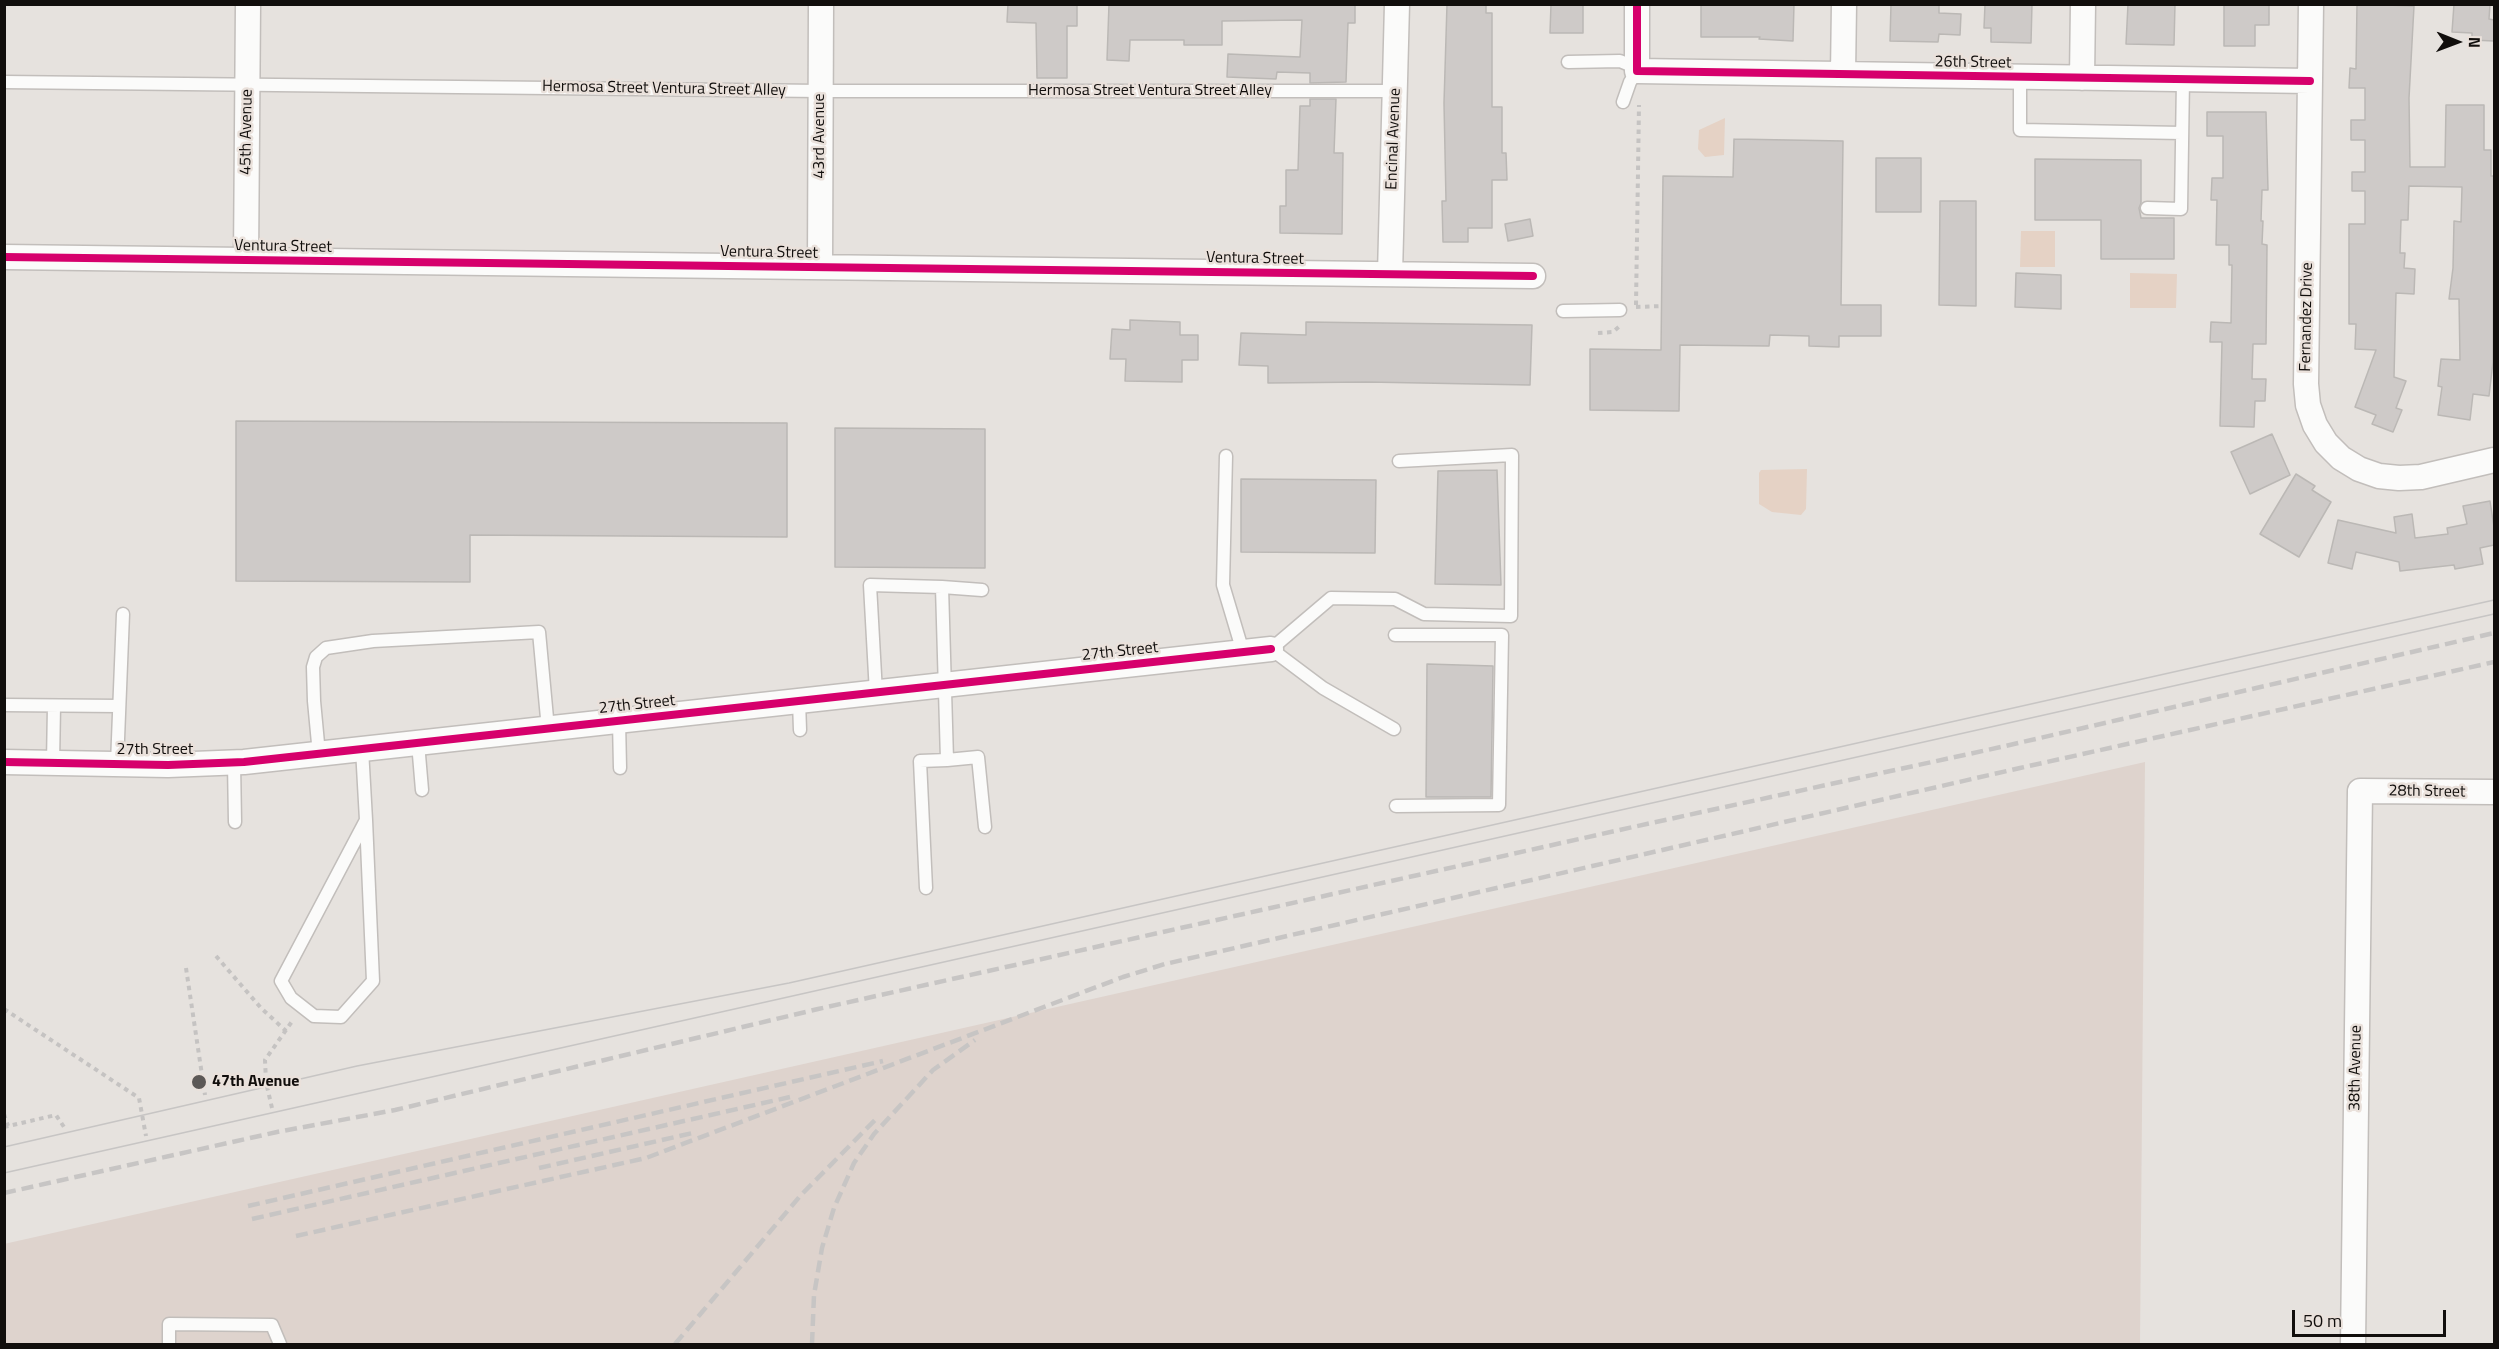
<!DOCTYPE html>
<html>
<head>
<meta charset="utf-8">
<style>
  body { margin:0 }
  #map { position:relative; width:2499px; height:1349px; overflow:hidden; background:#e6e2de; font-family:"Titillium Web",sans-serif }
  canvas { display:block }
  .frame { position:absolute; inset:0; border:6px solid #110e0c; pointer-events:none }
  .north { position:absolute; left:2427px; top:12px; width:60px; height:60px; -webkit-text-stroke:4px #eae1db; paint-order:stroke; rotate:91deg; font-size:16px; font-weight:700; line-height:24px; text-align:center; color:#110e0c }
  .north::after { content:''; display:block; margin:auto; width:21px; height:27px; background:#110e0c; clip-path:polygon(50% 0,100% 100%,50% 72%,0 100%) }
  .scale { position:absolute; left:2292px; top:1310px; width:154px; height:27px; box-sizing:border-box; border:3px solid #110e0c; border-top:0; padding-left:8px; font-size:18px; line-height:21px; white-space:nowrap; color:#110e0c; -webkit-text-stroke:4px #eae1db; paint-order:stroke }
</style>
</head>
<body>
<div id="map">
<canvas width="2499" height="1349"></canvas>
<div class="frame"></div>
<div class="north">N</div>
<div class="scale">50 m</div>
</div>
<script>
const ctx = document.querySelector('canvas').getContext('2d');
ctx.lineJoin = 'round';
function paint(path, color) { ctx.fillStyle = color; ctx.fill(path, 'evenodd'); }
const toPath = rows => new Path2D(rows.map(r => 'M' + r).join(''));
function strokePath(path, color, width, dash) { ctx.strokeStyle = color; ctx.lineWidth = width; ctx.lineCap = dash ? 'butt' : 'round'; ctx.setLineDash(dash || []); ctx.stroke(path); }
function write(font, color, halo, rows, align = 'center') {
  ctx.font = font + ' "Titillium Web",sans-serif'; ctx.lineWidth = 5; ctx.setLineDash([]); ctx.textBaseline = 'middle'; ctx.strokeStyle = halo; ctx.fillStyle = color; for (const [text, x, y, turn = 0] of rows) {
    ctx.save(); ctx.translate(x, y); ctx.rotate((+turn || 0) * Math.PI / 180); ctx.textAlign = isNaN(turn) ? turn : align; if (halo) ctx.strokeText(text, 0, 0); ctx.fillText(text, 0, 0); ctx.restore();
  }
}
paint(toPath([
  [2145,762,2140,1344,5,1344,4,1244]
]), '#ded3cd');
paint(toPath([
  [1725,118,1724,155,1705,157,1698,149,1699,130],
  [2021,231,2055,231,2055,267,2020,267],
  [2130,273,2177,274,2176,308,2130,308],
  [1807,469,1806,509,1801,515,1772,512,1759,504,1759,473,1761,470]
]), '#e5d2c5');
const building = toPath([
  [1008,4,1077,4,1077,26,1067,26,1067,78,1037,78,1036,23,1007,22,1008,4],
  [1109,4,1355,4,1355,23,1348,23,1346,82,1310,83,1310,73,1277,72,1276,79,1227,77,1228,54,1300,57,1302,20,1222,21,1222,45,1184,45,1184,40,1130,40,1129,61,1107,60,1109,4],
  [1447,4,1486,4,1486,13,1492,13,1492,107,1502,107,1502,153,1506,153,1507,180,1492,180,1492,228,1468,228,1468,242,1443,242,1442,201,1446,201,1444,103,1447,4],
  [1551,4,1583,4,1583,33,1550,33,1551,4],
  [1701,4,1794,4,1793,41,1759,39,1760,37,1701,37,1701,4],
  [1891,4,1939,4,1939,13,1961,14,1960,35,1939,34,1938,42,1890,41,1891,4],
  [1985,4,2032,4,2031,43,1991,42,1991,28,1984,28,1985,4],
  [2128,4,2175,4,2174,45,2126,44,2128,4],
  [2224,4,2269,4,2269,25,2255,25,2255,46,2224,46,2224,4],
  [2357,4,2414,6,2409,98,2410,167,2445,167,2446,105,2484,105,2484,150,2491,150,2491,176,2494,176,2493,362,2489,396,2473,394,2470,420,2438,415,2442,387,2438,386,2441,359,2460,360,2459,299,2449,299,2453,268,2454,221,2461,222,2462,187,2409,186,2408,220,2401,220,2400,253,2405,253,2404,268,2415,269,2414,294,2396,293,2394,377,2406,381,2396,408,2402,410,2393,432,2372,424,2376,415,2355,407,2376,350,2355,349,2356,324,2349,324,2349,224,2365,224,2365,191,2352,191,2352,172,2365,172,2365,140,2351,140,2351,120,2365,120,2365,88,2349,88,2350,68,2356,69,2357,4],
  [2454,4,2490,4,2489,19,2494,20,2494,41,2472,40,2472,33,2452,32,2454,4],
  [1310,99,1336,99,1334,153,1343,153,1342,234,1280,233,1280,206,1286,206,1286,170,1298,170,1300,106,1310,106,1310,99],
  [2207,112,2266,112,2268,190,2262,190,2261,221,2263,221,2262,244,2267,245,2266,344,2253,344,2252,379,2266,379,2265,401,2255,401,2254,427,2220,426,2222,342,2210,342,2211,322,2231,323,2232,265,2229,265,2229,245,2216,245,2217,200,2211,200,2212,178,2223,178,2223,136,2207,136,2207,112],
  [1734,139,1843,141,1841,305,1881,305,1881,336,1839,336,1839,347,1809,346,1809,336,1770,335,1769,346,1680,345,1679,411,1590,410,1590,349,1661,350,1663,176,1733,177,1734,139],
  [1876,158,1921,158,1921,212,1876,212,1876,158],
  [2035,159,2141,160,2141,203,2139,208,2141,218,2174,218,2174,259,2101,259,2101,220,2035,220,2035,159],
  [1940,201,1976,201,1976,306,1939,305,1940,201],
  [1530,219,1533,236,1508,241,1505,224,1530,219],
  [2016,273,2061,275,2061,309,2015,307,2016,273],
  [1130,320,1180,322,1180,335,1198,335,1198,360,1182,360,1182,382,1125,381,1126,359,1110,359,1112,329,1130,330,1130,320],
  [1306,322,1532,325,1530,385,1367,382,1268,383,1268,366,1239,365,1241,333,1306,335,1306,322],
  [236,421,787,423,787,537,470,535,470,582,236,581,236,421],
  [835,428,985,429,985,568,835,567,835,428],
  [2272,434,2290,475,2250,494,2231,452,2272,434],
  [1497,470,1501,585,1435,584,1438,471,1497,470],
  [2296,474,2315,486,2312,490,2331,502,2299,557,2260,534,2296,474],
  [1241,479,1376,480,1375,553,1241,552,1241,479],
  [2490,501,2494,527,2494,545,2480,548,2483,564,2455,569,2454,565,2400,571,2399,562,2356,552,2352,569,2328,563,2338,520,2396,533,2394,517,2412,514,2415,538,2448,534,2447,528,2467,524,2463,506,2490,501],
  [1427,664,1493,666,1491,797,1426,797,1427,664]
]);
paint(building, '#cecac8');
strokePath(building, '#bbb8b5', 1.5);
const lane = toPath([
  [1568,62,1620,61,1637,68],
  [2020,77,2020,130,2182,133],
  [4,82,821,91,1395,91],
  [1623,102,1630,82,1637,71],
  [2147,208,2181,209,2183,79],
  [1563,311,1620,310],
  [1226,456,1223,585,1243,652],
  [982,590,942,587,947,760,978,757,985,827],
  [1395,635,1502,635,1499,805,1396,806],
  [876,693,870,585,942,587],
  [799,701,800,730],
  [4,705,119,706],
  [619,721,620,768],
  [1394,729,1323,688,1271,649,1331,598,1395,599,1424,614,1511,616,1512,455,1399,461],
  [418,743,422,790],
  [362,749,366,820,373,981,341,1017,314,1016,291,998,281,981,366,820],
  [319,754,314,701,313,667,316,657,326,648,373,641,539,632,548,729],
  [53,763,54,706],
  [234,763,235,822],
  [117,764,123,614],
  [926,888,920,761,947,760],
  [169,1344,169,1324,272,1325,280,1344]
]);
const street = toPath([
  [1637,4,1637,71,2310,81],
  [2311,4,2306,384,2308,405,2315,425,2326,443,2341,458,2359,469,2379,476,2399,478,2421,477,2494,460],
  [1843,74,1844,4],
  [2082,78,2083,4],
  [4,257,1533,276],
  [246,260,248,4],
  [820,267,821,4],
  [1390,274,1397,4],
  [4,762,168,765,244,762,1271,649],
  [2353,1344,2360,791,2494,792]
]);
strokePath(lane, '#c2bebb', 15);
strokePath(street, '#c2bebb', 27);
strokePath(toPath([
  [1636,305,1639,105],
  [1636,307,1662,306],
  [1598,333,1613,332,1621,325],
  [216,956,261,1008,286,1031],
  [186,968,205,1095],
  [4,1009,139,1098,146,1136],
  [272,1108,266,1082,265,1060,293,1020],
  [4,1114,8,1126],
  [4,1127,56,1115,64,1127]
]), '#c5c3c2', 4, [4.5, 4.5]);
strokePath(lane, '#fbfbfa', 12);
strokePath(street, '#fbfbfa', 24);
strokePath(toPath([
  [4,1147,357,1066,789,983,2494,600],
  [4,1173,2494,614]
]), '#c7c5c4', 1.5);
strokePath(toPath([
  [539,1168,697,1132],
  [4,1193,277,1132,395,1110,818,1009,1633,827,2001,747,2494,633],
  [248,1206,883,1061],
  [252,1219,790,1097],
  [296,1236,646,1158,1123,977,1165,964,2020,768,2494,662],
  [675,1344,801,1195,876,1119],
  [812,1344,814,1295,822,1248,834,1208,854,1163,874,1134,933,1070,975,1040]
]), '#c7c5c4', 4.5, [12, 6]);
strokePath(toPath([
  [1637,4,1637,71,2310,81],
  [4,257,1533,276],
  [4,762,168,765,244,762,1271,649]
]), '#d6006c', 8);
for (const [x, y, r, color] of [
  [199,1082,8,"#5c5856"]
]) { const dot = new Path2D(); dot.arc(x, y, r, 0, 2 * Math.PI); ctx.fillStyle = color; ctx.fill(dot); strokePath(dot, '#eae1db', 2); }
write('16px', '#110e0c', '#eae1db', [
  ["26th Street",1973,63,1],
  ["Hermosa Street Ventura Street Alley",664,89,1],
  ["Hermosa Street Ventura Street Alley",1150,91],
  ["45th Avenue",247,132,-89],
  ["43rd Avenue",820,136,-90],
  ["Encinal Avenue",1394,139,-88],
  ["Ventura Street",283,247,1],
  ["Ventura Street",769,253,1],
  ["Ventura Street",1255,259,1],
  ["Fernandez Drive",2307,317,-89],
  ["27th Street",1120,652,-6],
  ["27th Street",637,705,-6],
  ["27th Street",155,750],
  ["28th Street",2427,792,1],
  ["38th Avenue",2356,1068,-89]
]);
write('bold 16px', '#110e0c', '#eae1db', [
  ["47th Avenue",212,1082]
], 'left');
</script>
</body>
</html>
